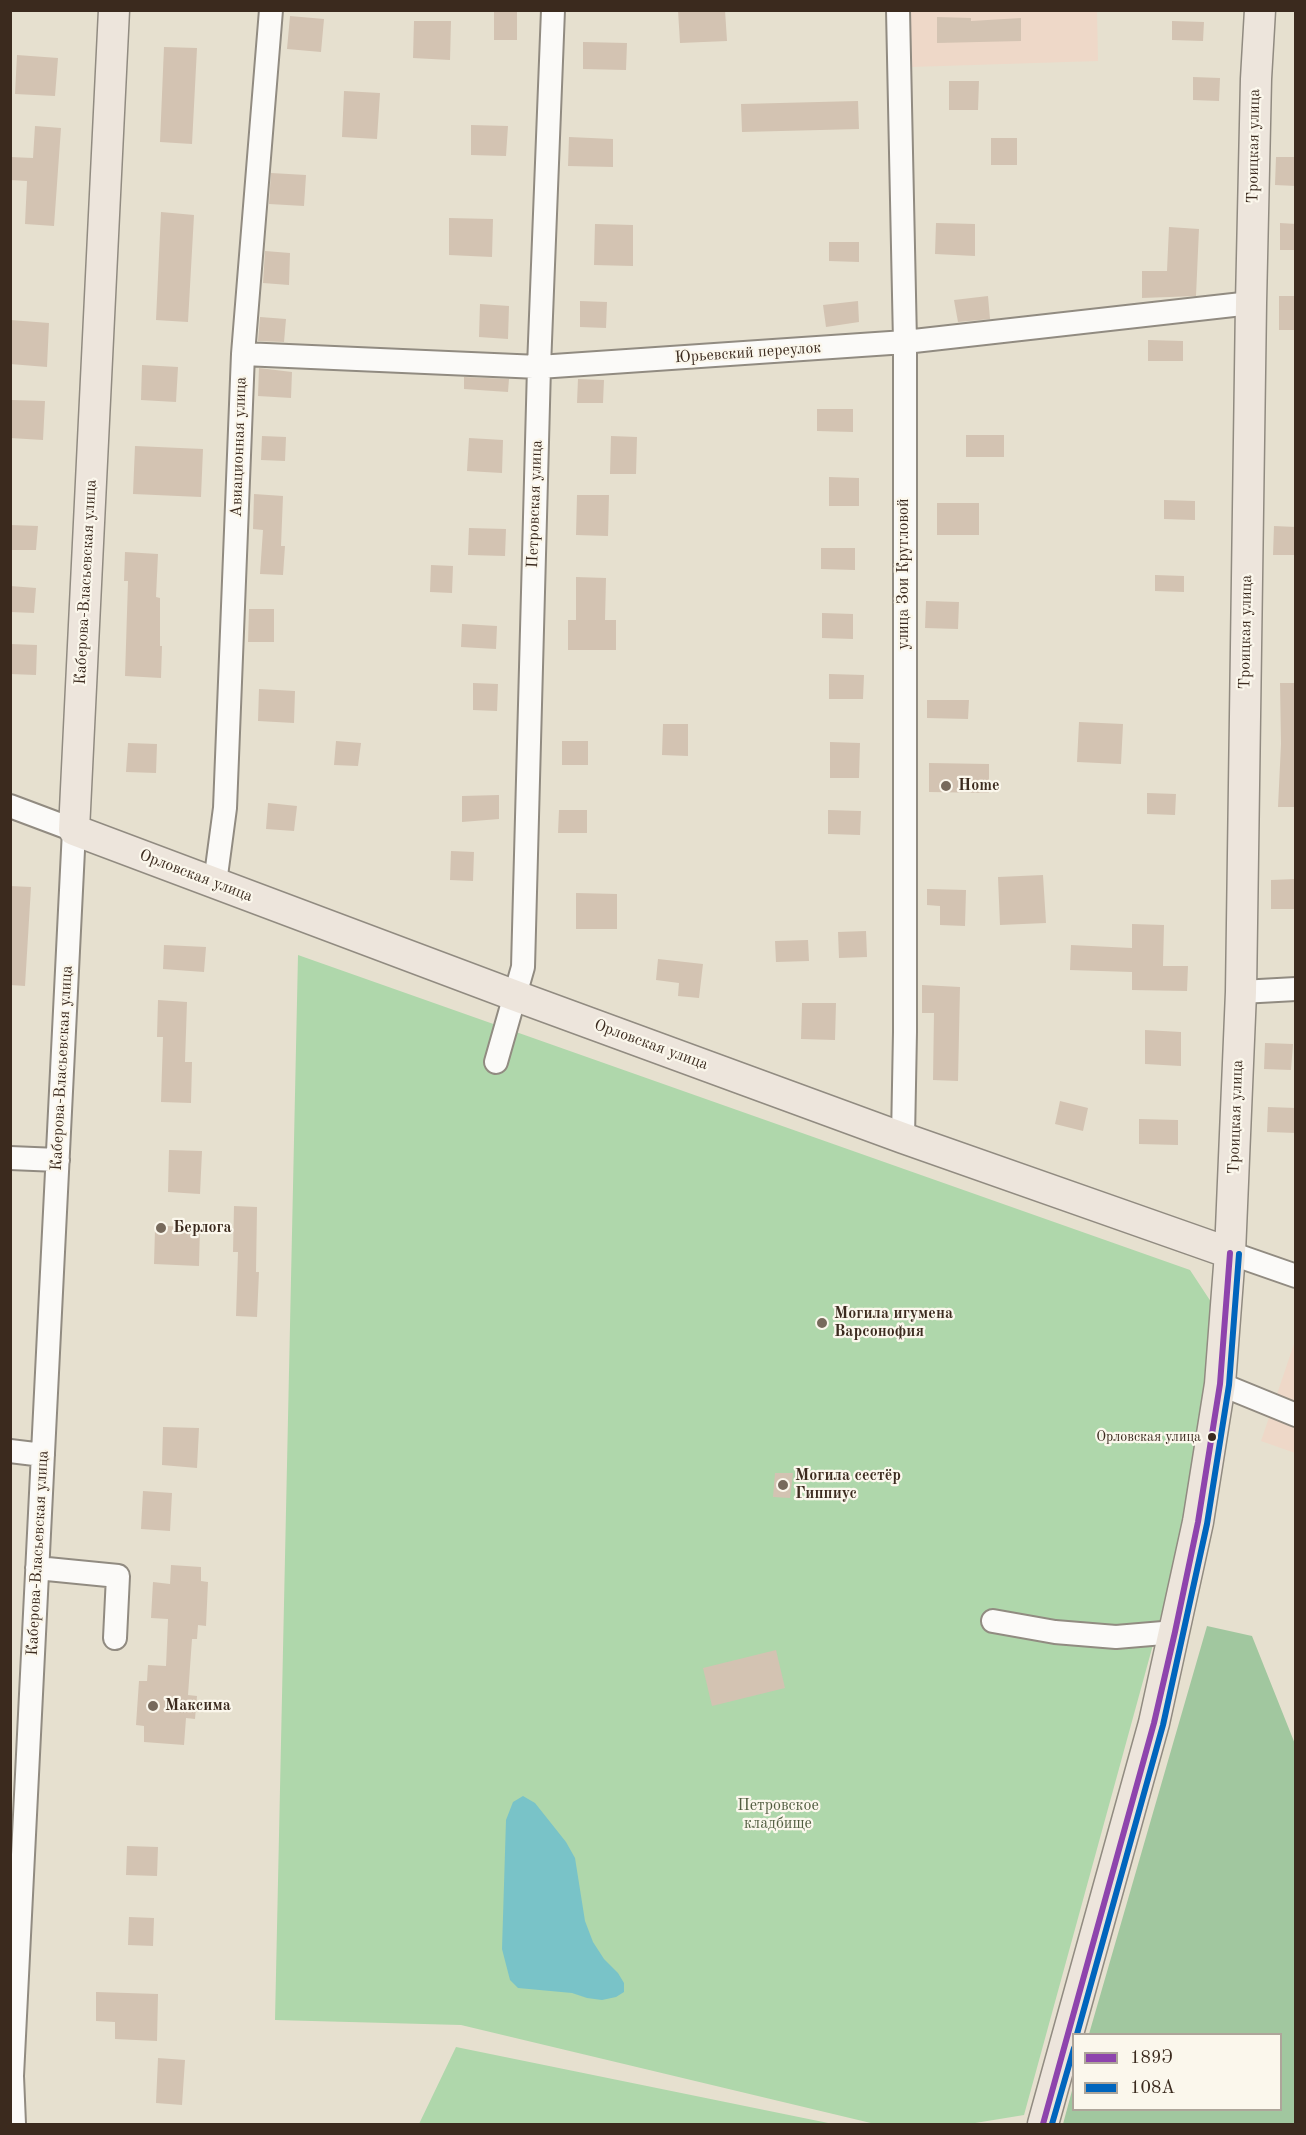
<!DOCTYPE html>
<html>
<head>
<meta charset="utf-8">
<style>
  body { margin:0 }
  #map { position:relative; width:1306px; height:2135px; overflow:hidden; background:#e6e0cf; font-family:"Old Standard TT",serif }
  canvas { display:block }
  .frame { position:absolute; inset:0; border:12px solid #3b2a1e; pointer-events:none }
  .legend { position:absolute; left:1072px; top:2033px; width:210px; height:78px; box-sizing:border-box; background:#fbf7ec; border:2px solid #aea59a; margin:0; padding:8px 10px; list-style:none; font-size:18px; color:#3b2a1e }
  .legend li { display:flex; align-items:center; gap:12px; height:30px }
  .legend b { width:30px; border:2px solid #aea59a }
</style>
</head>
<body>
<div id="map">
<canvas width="1306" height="2135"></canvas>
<div class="frame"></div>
<ul class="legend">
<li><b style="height:8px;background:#8e44ad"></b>189Э</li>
<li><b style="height:8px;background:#0065bd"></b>108А</li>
</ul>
</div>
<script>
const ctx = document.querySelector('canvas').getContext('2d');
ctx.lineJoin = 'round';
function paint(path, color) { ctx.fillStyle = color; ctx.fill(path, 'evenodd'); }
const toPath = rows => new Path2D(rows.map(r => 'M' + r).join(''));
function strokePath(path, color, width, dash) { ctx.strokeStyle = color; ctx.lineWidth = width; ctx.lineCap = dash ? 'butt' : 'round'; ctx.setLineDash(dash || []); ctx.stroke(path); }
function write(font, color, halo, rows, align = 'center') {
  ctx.font = font + ' "Old Standard TT",serif'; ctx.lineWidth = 4.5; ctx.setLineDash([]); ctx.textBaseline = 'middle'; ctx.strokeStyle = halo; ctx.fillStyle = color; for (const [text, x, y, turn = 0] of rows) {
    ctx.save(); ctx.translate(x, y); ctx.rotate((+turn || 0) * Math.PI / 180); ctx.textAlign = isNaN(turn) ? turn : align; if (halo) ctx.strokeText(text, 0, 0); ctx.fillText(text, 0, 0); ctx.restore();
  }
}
paint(toPath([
  [909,11,1097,11,1098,61,911,67],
  [1295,1341,1295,1453,1261,1441]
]), '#eed8c8');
paint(toPath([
  [298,955,1190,1270,1217,1311,1185,1528,1024,2115,969,2124,875,2124,461,2025,275,2020],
  [456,2047,833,2124,419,2124]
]), '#afd7ab');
paint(toPath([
  [1207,1626,1252,1636,1295,1744,1295,2124,1063,2124,1073,2087,1074,2110,1280,2110,1280,2034,1089,2034]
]), '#a1c79f');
paint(toPath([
  [523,1796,535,1803,566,1842,575,1858,585,1921,593,1942,604,1959,618,1973,624,1983,624,1992,616,1997,602,2000,587,1998,572,1993,518,1988,510,1980,502,1949,506,1820,513,1802]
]), '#79c3c8');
paint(toPath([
  [494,10,517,10,517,40,494,40],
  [678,10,725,10,727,41,680,43],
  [290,16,324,19,321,52,287,49],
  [937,17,971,18,971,21,1021,18,1021,41,937,43],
  [414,21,451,21,450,60,413,58],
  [1172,21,1204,22,1203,41,1172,40],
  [583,42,627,43,626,70,583,69],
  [164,47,197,48,192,144,160,142],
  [17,55,58,58,55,96,15,94],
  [1193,77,1220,78,1219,101,1193,100],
  [949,81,979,81,978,110,949,110],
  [344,91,380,93,377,139,342,137],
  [858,101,859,129,742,132,741,104],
  [471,125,508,126,506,156,471,155],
  [35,126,61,128,54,226,25,224,27,181,10,180,10,157,33,158],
  [569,137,613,139,613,167,568,166],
  [991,138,1017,138,1017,165,991,165],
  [1276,157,1296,157,1296,186,1275,185],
  [271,173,306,175,304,206,269,204],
  [161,212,194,215,188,322,156,320],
  [449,218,493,219,492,257,449,255],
  [936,223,975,224,975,256,935,254],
  [1280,223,1296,224,1296,250,1280,250],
  [595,224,633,225,633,266,594,265],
  [1169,227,1199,229,1196,296,1142,298,1142,271,1167,271],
  [829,242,859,242,859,262,829,261],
  [265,251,290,253,289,285,263,283],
  [988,296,990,319,958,322,954,300],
  [1279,296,1296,296,1296,330,1279,330],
  [580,301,607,302,606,328,580,327],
  [858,301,859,322,826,327,823,305],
  [480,304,509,306,508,339,479,337],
  [260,317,286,319,284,342,258,341],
  [10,320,49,323,47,367,10,364],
  [1148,340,1183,341,1183,361,1148,361],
  [142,365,178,367,176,402,141,400],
  [259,368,292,372,291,398,258,396],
  [464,377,509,379,508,392,464,389],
  [578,379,604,380,603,403,577,403],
  [11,400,45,401,43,440,10,438],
  [817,409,853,409,853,432,817,431],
  [966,435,1004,435,1004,457,966,457],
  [262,436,286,437,285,461,261,460],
  [611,436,637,437,636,474,610,474],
  [469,438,503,440,502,473,467,471],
  [135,446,203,449,201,497,133,494],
  [829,477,859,478,859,506,829,506],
  [254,494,283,496,281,546,285,546,283,575,260,574,263,530,253,529],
  [577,495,609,495,608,536,576,535],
  [1164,500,1195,501,1195,520,1164,519],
  [937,503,979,503,979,535,937,535],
  [10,525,38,526,36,550,10,550],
  [1274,526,1296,527,1296,555,1273,555],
  [469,528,506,529,505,556,468,555],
  [821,548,855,548,855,570,821,569],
  [125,552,158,554,156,597,160,598,160,646,162,646,161,678,125,676,128,581,124,581],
  [431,565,453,566,452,593,430,592],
  [1155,575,1184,576,1184,592,1155,591],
  [576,577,606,578,605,620,616,620,616,650,568,650,568,620,576,620],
  [10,586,36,588,34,613,10,612],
  [926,601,959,602,958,629,925,628],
  [249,609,274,609,274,642,248,642],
  [822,613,853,614,853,639,822,638],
  [462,624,497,626,496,649,461,647],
  [10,644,37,645,36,675,10,674],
  [829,674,864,675,863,699,829,699],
  [473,683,498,684,497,711,473,710],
  [1280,683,1296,683,1296,807,1278,807,1281,744],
  [259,689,295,691,294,723,258,721],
  [927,700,969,700,968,719,927,718],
  [1079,722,1123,724,1121,764,1077,762],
  [663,724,688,724,688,756,662,755],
  [336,741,361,743,358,766,334,765],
  [562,741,588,741,588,765,562,765],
  [830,742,860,743,859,778,830,778],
  [128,743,157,744,156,773,126,772],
  [929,763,989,764,989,793,929,792],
  [1147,793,1176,794,1175,815,1147,814],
  [499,795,499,819,462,822,462,796],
  [268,803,297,806,294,831,266,829],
  [559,810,587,810,587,833,558,833],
  [828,810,861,811,860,835,828,834],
  [451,851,474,852,473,881,450,880],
  [1043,875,1046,923,1000,925,998,877],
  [1296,879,1296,909,1271,909,1271,880],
  [10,886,31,887,25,986,10,985],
  [927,889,966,890,965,926,940,925,940,906,927,905],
  [576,893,617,894,617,929,576,929],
  [1132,924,1164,925,1163,966,1188,966,1187,991,1132,990,1132,972,1070,970,1071,945,1132,948],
  [866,931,867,957,839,958,838,932],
  [808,940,809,961,776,962,775,941],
  [164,945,206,947,204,972,163,969],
  [658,959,703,964,699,998,678,996,679,983,656,980],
  [922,985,960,987,958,1081,933,1080,934,1013,922,1013],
  [158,1000,187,1002,185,1062,192,1062,191,1103,161,1102,163,1037,157,1037],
  [802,1003,836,1003,835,1040,801,1039],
  [1145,1030,1181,1032,1181,1066,1145,1064],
  [1265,1043,1293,1044,1291,1070,1264,1069],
  [1060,1101,1088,1108,1083,1131,1055,1124],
  [1268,1107,1296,1108,1296,1133,1267,1132],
  [1139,1119,1178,1120,1178,1145,1139,1144],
  [169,1150,202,1151,200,1194,168,1192],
  [234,1206,257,1207,256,1272,259,1272,257,1317,236,1316,238,1252,233,1252],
  [162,1226,200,1227,199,1266,154,1264,155,1230],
  [163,1427,199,1428,197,1468,162,1465],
  [775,1473,793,1473,790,1498,773,1497],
  [143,1491,172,1493,170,1531,141,1529],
  [171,1565,201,1567,201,1581,208,1582,206,1626,198,1625,197,1639,192,1639,188,1695,197,1696,195,1719,186,1718,184,1745,144,1742,144,1726,136,1725,139,1681,147,1681,148,1665,166,1666,168,1619,151,1618,153,1582,170,1584],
  [776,1650,785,1688,712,1706,703,1668],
  [127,1846,158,1847,157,1876,126,1875],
  [129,1917,154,1918,153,1946,128,1945],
  [96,1992,158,1994,157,2041,115,2039,115,2022,96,2021],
  [158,2058,185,2060,182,2105,156,2103]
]), '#d3c3b2');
const minor = toPath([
  [898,10,905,342,905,1032,903,1138],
  [243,354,539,367,905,342,1251,303],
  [10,806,74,830,12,2076,14,2124],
  [215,883,225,808,243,354,271,10],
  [1241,992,1296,989],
  [496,1062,523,967,539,367,553,10],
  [10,1158,58,1160],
  [1230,1253,1296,1276],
  [1220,1384,1296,1415],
  [10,1451,43,1455],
  [37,1568,118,1576,115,1638],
  [993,1621,1055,1632,1116,1637,1175,1632]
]);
const major = toPath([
  [114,10,74,830,516,996,903,1138,1230,1253],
  [1043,2124,1154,1723,1198,1522,1220,1384,1230,1253,1241,992,1251,303,1256,79,1260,10]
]);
strokePath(minor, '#918b81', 26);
strokePath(major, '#918b81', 33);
strokePath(minor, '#fbfaf8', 22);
strokePath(major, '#ede5dc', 30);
strokePath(toPath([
  [1043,2124,1154,1723,1175,1632,1198,1522,1220,1384,1230,1253]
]), '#8e44ad', 6);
strokePath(toPath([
  [1077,2034,1163,1725,1207,1524,1229,1385,1239,1254],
  [1052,2124,1074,2048]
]), '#0065bd', 6);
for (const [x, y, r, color] of [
  [946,786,6,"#776a5c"],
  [161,1228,6,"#776a5c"],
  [822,1323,6,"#776a5c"],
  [1212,1437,5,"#3b2a1e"],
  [783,1485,6,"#776a5c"],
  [153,1706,6,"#776a5c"]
]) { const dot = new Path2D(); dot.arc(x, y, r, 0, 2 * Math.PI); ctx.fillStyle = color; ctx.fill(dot); strokePath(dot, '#fbf7ec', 2); }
write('14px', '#3b2a1e', '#fbf7ec', [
  ["Орловская улица",1201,1437]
], 'right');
write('16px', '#3b2a1e', '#fbf7ec', [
  ["Троицкая улица",1254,146,-89],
  ["Юрьевский переулок",748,353,-4],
  ["Авиационная улица",239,447,-88],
  ["Петровская улица",535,504,-88],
  ["улица Зои Кругловой",904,574,-90],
  ["Каберова-Власьевская улица",86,582,-87],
  ["Троицкая улица",1246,632,-89],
  ["Орловская улица",196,876,21],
  ["Орловская улица",651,1045,20],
  ["Каберова-Власьевская улица",62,1068,-87],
  ["Троицкая улица",1236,1117,-88],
  ["Каберова-Власьевская улица",38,1553,-87]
]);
write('bold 16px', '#3b2a1e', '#fbf7ec', [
  ["Home",958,786],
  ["Берлога",173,1228],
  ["Могила игумена",834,1314],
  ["Варсонофия",834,1332],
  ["Могила сестёр",795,1476],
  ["Гиппиус",795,1494],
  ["Максима",165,1706]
], 'left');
write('16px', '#505c3f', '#fbf7ec', [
  ["Петровское",778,1806],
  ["кладбище",778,1824]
]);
</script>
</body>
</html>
